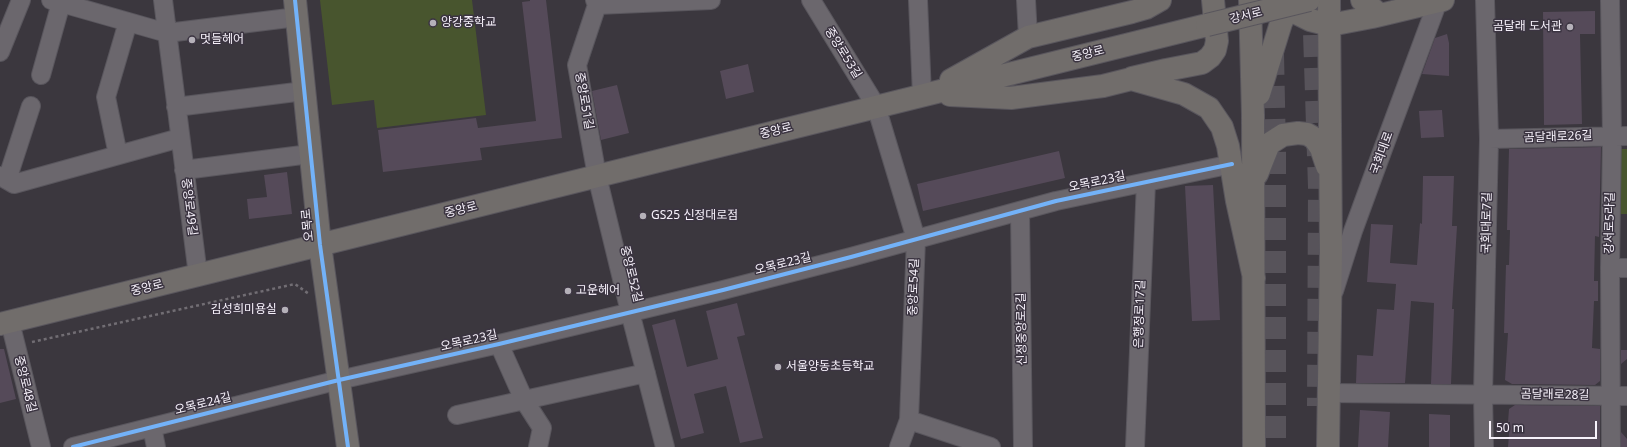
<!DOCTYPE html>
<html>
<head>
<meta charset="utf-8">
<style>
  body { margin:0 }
  #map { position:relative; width:1627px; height:447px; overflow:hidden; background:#3b373e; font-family:"Noto Sans",sans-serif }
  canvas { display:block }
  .scale { position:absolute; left:1489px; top:421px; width:108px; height:18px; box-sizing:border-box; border:2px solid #f7f2fb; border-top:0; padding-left:5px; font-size:12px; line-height:14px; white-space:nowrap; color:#f7f2fb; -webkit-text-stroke:3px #3b3441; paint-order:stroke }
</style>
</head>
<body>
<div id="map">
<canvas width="1627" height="447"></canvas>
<div class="scale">50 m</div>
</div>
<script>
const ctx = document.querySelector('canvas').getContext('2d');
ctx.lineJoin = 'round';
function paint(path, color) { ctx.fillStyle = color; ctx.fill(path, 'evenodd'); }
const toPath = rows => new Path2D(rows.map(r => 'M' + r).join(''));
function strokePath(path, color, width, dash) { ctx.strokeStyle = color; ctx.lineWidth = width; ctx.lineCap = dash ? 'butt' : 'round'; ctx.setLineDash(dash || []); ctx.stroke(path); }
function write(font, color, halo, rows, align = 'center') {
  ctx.font = font + ' "Noto Sans","Noto Sans KR",sans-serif'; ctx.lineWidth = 3; ctx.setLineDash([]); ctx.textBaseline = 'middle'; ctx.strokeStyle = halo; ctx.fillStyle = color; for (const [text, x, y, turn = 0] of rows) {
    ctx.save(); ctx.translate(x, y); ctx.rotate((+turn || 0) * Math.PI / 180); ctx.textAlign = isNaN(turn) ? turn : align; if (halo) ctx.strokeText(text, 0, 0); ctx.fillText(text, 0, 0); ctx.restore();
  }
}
paint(toPath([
  [320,0,472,0,486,115,377,128,374,100,332,105],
  [1617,149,1627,149,1627,214,1618,214]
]), '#48552e');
paint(toPath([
  [530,0,546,0,562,138,480,148,482,160,383,172,378,130,476,118,478,128,536,121,522,2,530,1],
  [1595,11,1595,34,1580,34,1582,124,1544,125,1543,12],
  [1447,34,1449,43,1449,76,1422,74,1435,38],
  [748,64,754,92,726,99,720,71],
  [617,85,629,133,601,140,592,91],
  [1442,110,1444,137,1421,138,1419,111],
  [1601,147,1599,237,1595,236,1594,281,1598,281,1598,301,1594,301,1592,348,1600,349,1600,381,1595,385,1512,384,1505,380,1508,333,1504,333,1506,265,1509,265,1510,230,1507,230,1509,149],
  [1059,151,1065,178,923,211,917,184],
  [287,172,292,214,249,219,247,199,267,197,264,175],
  [1423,176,1454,176,1452,226,1457,226,1452,309,1454,309,1451,384,1431,384,1434,303,1411,301,1405,383,1356,383,1357,355,1373,356,1377,309,1394,310,1396,284,1367,282,1371,224,1393,225,1390,263,1417,265,1420,223,1422,224],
  [1213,185,1220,320,1192,321,1185,186],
  [737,303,745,335,737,337,763,438,740,443,726,386,694,394,704,433,681,439,652,325,675,319,687,367,718,359,706,311],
  [0,349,4,349,16,399,0,403],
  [1621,350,1627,350,1627,359,1621,364],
  [1515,405,1600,406,1600,447,1508,447,1510,422,1508,422,1509,409],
  [1360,410,1390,412,1388,447,1358,447],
  [1429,414,1450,415,1450,447,1429,447],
  [1621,432,1627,439,1627,447,1621,447]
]), '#554a59');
strokePath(toPath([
  [1313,2,1319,187,1318,406],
  [1273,53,1275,152,1275,447]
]), '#57535a', 22, [22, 11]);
const minor = toPath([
  [51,0,167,33,297,17],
  [163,0,198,275],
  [595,0,597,5,577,65,597,176,630,312,665,447],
  [811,0,876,106,916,239,909,420,899,447],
  [918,0,922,95],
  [1026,0,1028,37],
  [1610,0,1612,136,1610,268,1611,447],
  [597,5,711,0],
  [0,52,21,0],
  [41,75,61,3],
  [176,107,304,91],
  [1489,139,1627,136],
  [118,155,106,97,128,22],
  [184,170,310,154],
  [0,176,14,184,180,138],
  [7,180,31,106],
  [1020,211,1023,447],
  [1610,268,1627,268],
  [1334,291,1353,231,1383,149,1438,1],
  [10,322,41,447],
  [499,344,524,400,542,428,538,447],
  [1328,393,1627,396],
  [457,415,646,373],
  [909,420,991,447],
  [152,427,156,447],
  [73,447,339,380,499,344,723,290,851,257,1056,201,1232,164],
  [1135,447,1146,182],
  [1484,447,1483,394,1489,139,1485,0]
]);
const major = toPath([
  [295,0,320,245,348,447],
  [1250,0,1253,115,1254,447],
  [1282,0,1294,12,1310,20,1330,25,1372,17,1443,0],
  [1362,0,1380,15],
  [1132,78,1166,70,1202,63,1210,57,1215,50,1217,41,1213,0],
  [951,80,1028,37,1132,12,1146,8,1160,0],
  [1259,94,1281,23,1291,0],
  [950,95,1011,98,1103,86,1131,79,1184,94,1209,108,1222,127,1228,146,1237,201,1254,278],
  [1257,174,1269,144,1283,135,1298,133,1307,134,1314,138,1321,148,1327,166],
  [0,324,1207,25],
  [1328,447,1331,251,1329,0]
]);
strokePath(minor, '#59565d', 20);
strokePath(major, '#59565d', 24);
strokePath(toPath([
  [32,342,295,284,309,294]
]), '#716d73', 2.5, [3, 3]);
strokePath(minor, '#6b676d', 18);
strokePath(major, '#716d6b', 22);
const majorBridge = toPath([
  [1207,25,1309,0]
]);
strokePath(majorBridge, '#59565d', 24, []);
strokePath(majorBridge, '#716d6b', 22);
strokePath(toPath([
  [295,0,320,245,348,447],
  [73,447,339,380,499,344,723,290,851,257,1056,201,1232,164]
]), '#73b2f8', 4);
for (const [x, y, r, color] of [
  [433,23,4,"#b5b1b9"],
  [1570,27,4,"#b5b1b9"],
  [192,40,4,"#b5b1b9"],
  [643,216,4,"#b5b1b9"],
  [568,291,4,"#b5b1b9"],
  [285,310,4,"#b5b1b9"],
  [778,367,4,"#b5b1b9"]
]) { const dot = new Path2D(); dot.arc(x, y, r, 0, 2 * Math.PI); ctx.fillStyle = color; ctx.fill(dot); strokePath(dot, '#3b3441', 1.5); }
write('12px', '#f7f2fb', '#3b3441', [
  ["강서로",1246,16,-14],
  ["중앙로53길",843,53,58],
  ["중앙로",1088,54,-14],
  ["중앙로51길",584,101,80],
  ["중앙로",776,131,-14],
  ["곰달래로26길",1558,137,-2],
  ["국회대로",1382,153,-70],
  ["오목로23길",1097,182,-12],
  ["중앙로49길",189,207,83],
  ["중앙로",461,210,-14],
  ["국회대로7길",1487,223,-89],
  ["강서로5라길",1610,223,-89],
  ["오목로",308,225,-96],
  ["오목로23길",783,264,-14],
  ["중앙로52길",631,274,76],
  ["중앙로54길",914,287,-88],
  ["중앙로",147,288,-14],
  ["은행정로17길",1140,314,-88],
  ["신정중앙로2길",1022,329,-91],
  ["오목로23길",469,341,-13],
  ["중앙로48길",25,384,76],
  ["곰달래로28길",1555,395,1],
  ["오목로24길",203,404,-14]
]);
write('12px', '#f7f2fb', '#3b3441', [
  ["양강중학교",441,23],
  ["곰달래 도서관",1562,27,"right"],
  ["멋들헤어",200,40],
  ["GS25 신정대로점",651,216],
  ["고운헤어",576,291],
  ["김성희미용실",277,310,"right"],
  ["서울양동초등학교",786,367]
], 'left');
</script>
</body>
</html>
